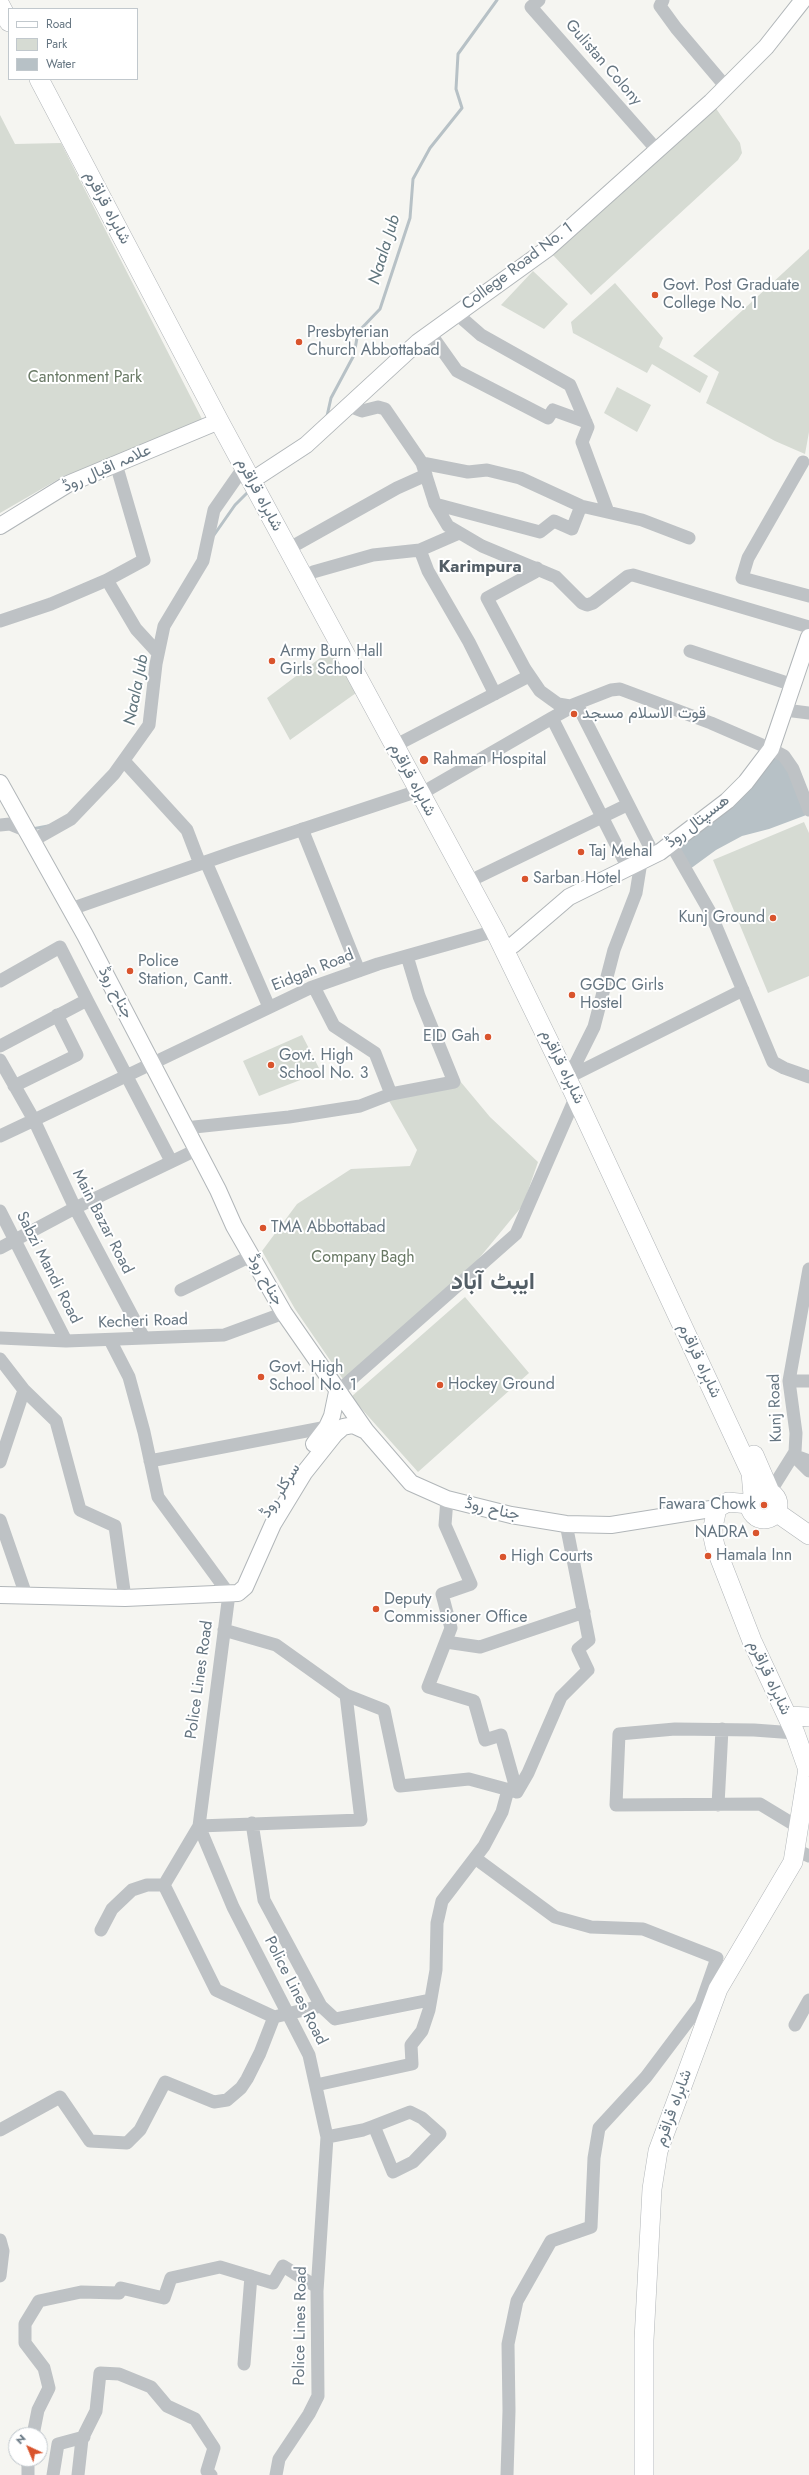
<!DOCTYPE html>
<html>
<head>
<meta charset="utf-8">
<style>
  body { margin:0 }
  #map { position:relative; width:809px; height:2475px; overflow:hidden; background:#f5f5f1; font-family:Jost,sans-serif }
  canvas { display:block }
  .legend { position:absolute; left:8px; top:8px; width:130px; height:72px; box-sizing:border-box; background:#fff; border:1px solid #c1c8cd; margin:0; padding:5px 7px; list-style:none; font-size:12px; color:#657581 }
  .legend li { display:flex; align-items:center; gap:8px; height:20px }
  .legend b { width:20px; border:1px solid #c1c8cd }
  .north { position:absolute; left:8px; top:2427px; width:40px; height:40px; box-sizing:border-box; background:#fff; border:1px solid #c1c8cd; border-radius:50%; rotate:316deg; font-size:11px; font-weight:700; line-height:16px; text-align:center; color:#657581 }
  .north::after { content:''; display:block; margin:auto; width:14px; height:18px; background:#d9542d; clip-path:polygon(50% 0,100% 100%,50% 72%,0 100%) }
</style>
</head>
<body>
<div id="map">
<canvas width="809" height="2475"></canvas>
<ul class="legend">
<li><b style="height:5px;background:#fff"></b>Road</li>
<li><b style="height:11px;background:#d6dbd3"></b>Park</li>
<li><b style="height:11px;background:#b7c1c6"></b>Water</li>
</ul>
<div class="north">N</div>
</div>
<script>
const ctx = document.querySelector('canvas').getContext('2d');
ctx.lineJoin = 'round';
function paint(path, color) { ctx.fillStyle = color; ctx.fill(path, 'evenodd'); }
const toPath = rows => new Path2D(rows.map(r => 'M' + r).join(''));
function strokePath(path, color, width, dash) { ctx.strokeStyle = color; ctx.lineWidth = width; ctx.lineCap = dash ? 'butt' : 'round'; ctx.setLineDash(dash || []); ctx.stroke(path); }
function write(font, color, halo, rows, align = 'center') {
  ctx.font = font + ' Jost,Vazirmatn,sans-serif'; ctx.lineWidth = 4; ctx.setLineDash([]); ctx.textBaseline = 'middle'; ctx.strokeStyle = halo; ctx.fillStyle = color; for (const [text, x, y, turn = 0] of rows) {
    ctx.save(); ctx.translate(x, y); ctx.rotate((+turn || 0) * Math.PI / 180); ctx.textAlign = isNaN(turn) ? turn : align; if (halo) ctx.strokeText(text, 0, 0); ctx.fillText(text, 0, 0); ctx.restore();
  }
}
paint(toPath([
  [715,107,740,143,742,153,738,160,591,295,552,254],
  [0,115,15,144,61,143,202,419,166,444,64,476,0,513],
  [809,249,809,432,805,454,775,441,706,403,719,372,693,356],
  [533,271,568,304,544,329,501,305],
  [615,283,663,338,659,347,708,376,700,393,652,364,647,373,573,333,571,322],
  [617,387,651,405,637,432,604,413],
  [332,649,356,693,290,740,267,698],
  [804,822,809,833,809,976,768,993,713,860],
  [302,1035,321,1072,259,1096,243,1061],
  [460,1081,490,1117,538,1162,523,1205,462,1279,345,1382,295,1309,262,1251,297,1204,351,1169,410,1166,417,1150,388,1099],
  [465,1297,529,1373,418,1472,351,1397]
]), '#d6dbd3');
paint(toPath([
  [771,752,783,759,809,814,769,829,742,836,716,850,690,869,675,846]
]), '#b7c1c6');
strokePath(toPath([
  [327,416,331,398,354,355,358,332,380,309,410,218,413,179,430,148,462,108,456,89,458,54,497,0],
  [214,535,235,505,247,493],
  [32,829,48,826]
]), '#b7c1c6', 3);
const major = toPath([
  [251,481,306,445,418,342,547,249,711,102,766,47,803,0],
  [0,526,68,484,219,421],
  [0,783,85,935,218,1190,234,1226,284,1313,366,1431,411,1483,447,1499,511,1515,566,1524,611,1525,717,1508],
  [513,945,569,897,660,852,727,801,746,782,771,749,809,637],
  [314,1444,327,1427,332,1416,337,1392],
  [0,1595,125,1598,238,1593,245,1587,273,1524,304,1473,335,1434,343,1427,353,1425,366,1431]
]);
const highway = toPath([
  [0,5,9,22],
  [39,79,219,421,495,931,573,1091,751,1473,753,1495],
  [754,1455,770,1492],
  '750 1505a14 14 0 1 1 28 0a14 14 0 1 1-28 0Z',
  [749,1504,728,1502,717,1508,712,1532,715,1546,752,1641,795,1733,807,1767],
  [776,1512,809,1535],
  [787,1716,809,1717],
  [644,2475,644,2340,652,2189,658,2151,718,1989,793,1862,809,1762]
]);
strokePath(major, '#b1b6b9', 18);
strokePath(highway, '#b1b5b8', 20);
strokePath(toPath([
  [539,0,531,7,657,150],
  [663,0,660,6,676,28,726,87],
  [457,314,481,335,570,385,588,427,582,442,608,512],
  [430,333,457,371,548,418,553,410,586,422],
  [349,406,362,411,378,407,385,409,422,463,468,472,487,470,520,478,581,506,642,520,689,538],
  [803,462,748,558,742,578,809,596],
  [422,463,435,504,448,526,482,546,556,577,582,603,587,605,593,603,628,576,633,575,809,627],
  [116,464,144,560,107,580,136,629,158,653],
  [435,504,540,532,554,521,572,529,581,506],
  [297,544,397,488,426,475],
  [420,550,428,571,469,642,495,694],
  [537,568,535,572,487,598,525,669,540,691,558,704,570,706,611,690,620,689,711,723,771,749,784,756,793,769,809,810],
  [313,572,373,555,420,550,459,533],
  [0,621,51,604,107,580],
  [690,651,793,685],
  [785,710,809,713],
  [404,741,529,676],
  [124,761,187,830,200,864],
  [429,789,552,718],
  [0,825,10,824,27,831],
  [302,829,359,971],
  [32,841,71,819,114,774,149,725,156,664,164,626,203,561,214,510,244,467],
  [671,844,710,912,773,1062,784,1068,809,1077],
  [206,862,269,1007],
  [628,868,552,718,577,704,654,855],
  [478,877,627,805],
  [71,909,234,852,418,791],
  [0,981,60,947,87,1000,0,1046],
  [314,987,334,1026,375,1053,391,1094,454,1082,419,996,407,956],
  [87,1000,171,1161],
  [0,1060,34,1120,310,988,378,964,495,931],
  [574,1067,594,1027,614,950,636,893,641,862],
  [577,1073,743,990],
  [14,1086,77,1055,57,1015],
  [185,1128,289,1117,360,1106,391,1094],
  [0,1136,34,1120,75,1208,144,1338],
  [0,1211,66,1341],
  [0,1248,75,1208,196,1150],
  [181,1290,251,1256],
  [0,1338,66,1341,224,1335,284,1313],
  [110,1340,129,1377,144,1432,158,1497,229,1594,199,1826,233,1907,309,2055,327,2137,317,2291,318,2396,309,2414,279,2459,276,2475],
  [0,1359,24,1390,0,1462],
  [789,1381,809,1381],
  [24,1390,56,1421,80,1510,115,1526,125,1598],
  [337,1392,516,1234,576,1096],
  [150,1461,327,1427],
  [809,1461,793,1455,809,1471],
  [770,1492,795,1452,796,1433,789,1381,809,1269],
  [447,1499,445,1525,471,1584,442,1594,451,1628,428,1687,474,1701,485,1740,501,1735,517,1792],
  [0,1520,26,1595],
  [224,1630,276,1645,346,1695,384,1710,400,1786,469,1779,517,1792,528,1773,561,1697,588,1670,578,1649,589,1640,566,1524],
  [446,1642,480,1647,584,1612],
  [795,1733,754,1730,675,1729,619,1734,616,1805,760,1804,798,1827],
  [718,1805,722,1729],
  [252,1823,264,1900,321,2006],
  [796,1850,809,1856],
  [475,1858,555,1917,591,1927,643,1929,717,1958,701,2004,646,2077,599,2128,594,2158,591,2227,551,2241,517,2301,508,2344,509,2411,507,2475],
  [164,1885,199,1826,361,1820,346,1695],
  [164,1885,216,1990,274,2017],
  [101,1930,112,1909,132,1890,147,1885,164,1885],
  [795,2025,809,2000],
  [316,2085,412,2064,411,2045,422,2031,429,2010,436,1970,437,1923,442,1901,484,1846,502,1812,508,1790],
  [0,2130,60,2097,90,2141,127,2143,140,2130,165,2082,214,2102,227,2100,241,2088,247,2079,260,2053,274,2017,321,2006,335,2019,430,2000],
  [327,2137,363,2130,374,2126,410,2112,422,2118,440,2134,413,2162,393,2172,374,2126],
  [0,2240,3,2251,0,2276],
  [244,2364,251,2276],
  [33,2435,38,2410,49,2388,44,2368,25,2343,25,2324,39,2301,81,2292,119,2293,121,2288,164,2298,171,2278,220,2267,273,2283,283,2266,317,2287],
  [28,2475,28,2459],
  [53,2475,58,2444,84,2437],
  [78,2475,82,2439,96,2411,100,2373,119,2374,151,2387,167,2406,195,2419,214,2448,207,2471,211,2475]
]), '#bec2c5', 13);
strokePath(major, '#fff', 16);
strokePath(highway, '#fff', 19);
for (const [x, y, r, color] of [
  [655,295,4,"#d9542d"],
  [299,342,4,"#d9542d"],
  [272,661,4,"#d9542d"],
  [574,714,4,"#d9542d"],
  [424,760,5,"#d9542d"],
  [581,852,4,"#d9542d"],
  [525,879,4,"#d9542d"],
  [773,918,4,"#d9542d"],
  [130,971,4,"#d9542d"],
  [572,995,4,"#d9542d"],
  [488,1037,4,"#d9542d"],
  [271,1065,4,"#d9542d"],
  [263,1228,4,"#d9542d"],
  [261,1377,4,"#d9542d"],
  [440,1385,4,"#d9542d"],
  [764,1505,4,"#d9542d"],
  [756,1533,4,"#d9542d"],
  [708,1556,4,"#d9542d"],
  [503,1557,4,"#d9542d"],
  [376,1609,4,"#d9542d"]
]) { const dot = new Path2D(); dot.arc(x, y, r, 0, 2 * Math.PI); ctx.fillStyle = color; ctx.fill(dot); strokePath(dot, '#fff', 1.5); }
write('16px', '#657581', '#fff', [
  ["Gulistan Colony",603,63,49],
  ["شاہراہ قراقرم",107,208,62],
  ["College Road No. 1",518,267,-37],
  ["علامہ اقبال روڈ",107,469,-24],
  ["شاہراہ قراقرم",259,495,62],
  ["شاہراہ قراقرم",412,780,62],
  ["ھسپتال روڈ",698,822,-38],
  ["Eidgah Road",313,971,-22],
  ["جناح روڈ",115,993,62],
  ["شاہراہ قراقرم",562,1067,64],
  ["Main Bazar Road",102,1222,63],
  ["Sabzi Mandi Road",48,1268,63],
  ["جناح روڈ",265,1280,61],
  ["Kecheri Road",143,1322,-2],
  ["شاہراہ قراقرم",699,1361,65],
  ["Kunj Road",776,1408,-92],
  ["سرکلر روڈ",281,1491,-58],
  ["جناح روڈ",492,1510,13],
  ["شاہراہ قراقرم",769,1678,65],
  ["Police Lines Road",200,1680,-82],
  ["Police Lines Road",295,1991,63],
  ["شاہراہ قراقرم",674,2108,-70],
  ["Police Lines Road",301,2326,-89]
]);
write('16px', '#657581', '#fff', [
  ["Govt. Post Graduate",663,286],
  ["College No. 1",663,304],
  ["Presbyterian",307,333],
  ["Church Abbottabad",307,351],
  ["Army Burn Hall",280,652],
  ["Girls School",280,670],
  ["قوت الاسلام مسجد",582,714],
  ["Rahman Hospital",433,760],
  ["Taj Mehal",589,852],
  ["Sarban Hotel",533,879],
  ["Kunj Ground",765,918,"right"],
  ["Police",138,962],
  ["Station, Cantt.",138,980],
  ["GGDC Girls",580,986],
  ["Hostel",580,1004],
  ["EID Gah",480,1037,"right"],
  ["Govt. High",279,1056],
  ["School No. 3",279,1074],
  ["TMA Abbottabad",271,1228],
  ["Govt. High",269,1368],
  ["School No. 1",269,1386],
  ["Hockey Ground",448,1385],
  ["Fawara Chowk",756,1505,"right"],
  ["NADRA",748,1533,"right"],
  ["Hamala Inn",716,1556],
  ["High Courts",511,1557],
  ["Deputy",384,1600],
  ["Commissioner Office",384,1618]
], 'left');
write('16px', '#687864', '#fff', [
  ["Cantonment Park",85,378],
  ["Company Bagh",363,1258]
]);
write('italic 17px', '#61767e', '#fff', [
  ["Naala Jub",385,250,-73],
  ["Naala Jub",137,690,-79]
]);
write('bold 17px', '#535e66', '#fff', [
  ["Karimpura",480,568]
]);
write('bold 24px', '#535e66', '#fff', [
  ["ایبٹ آباد",493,1283]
]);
</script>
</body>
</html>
